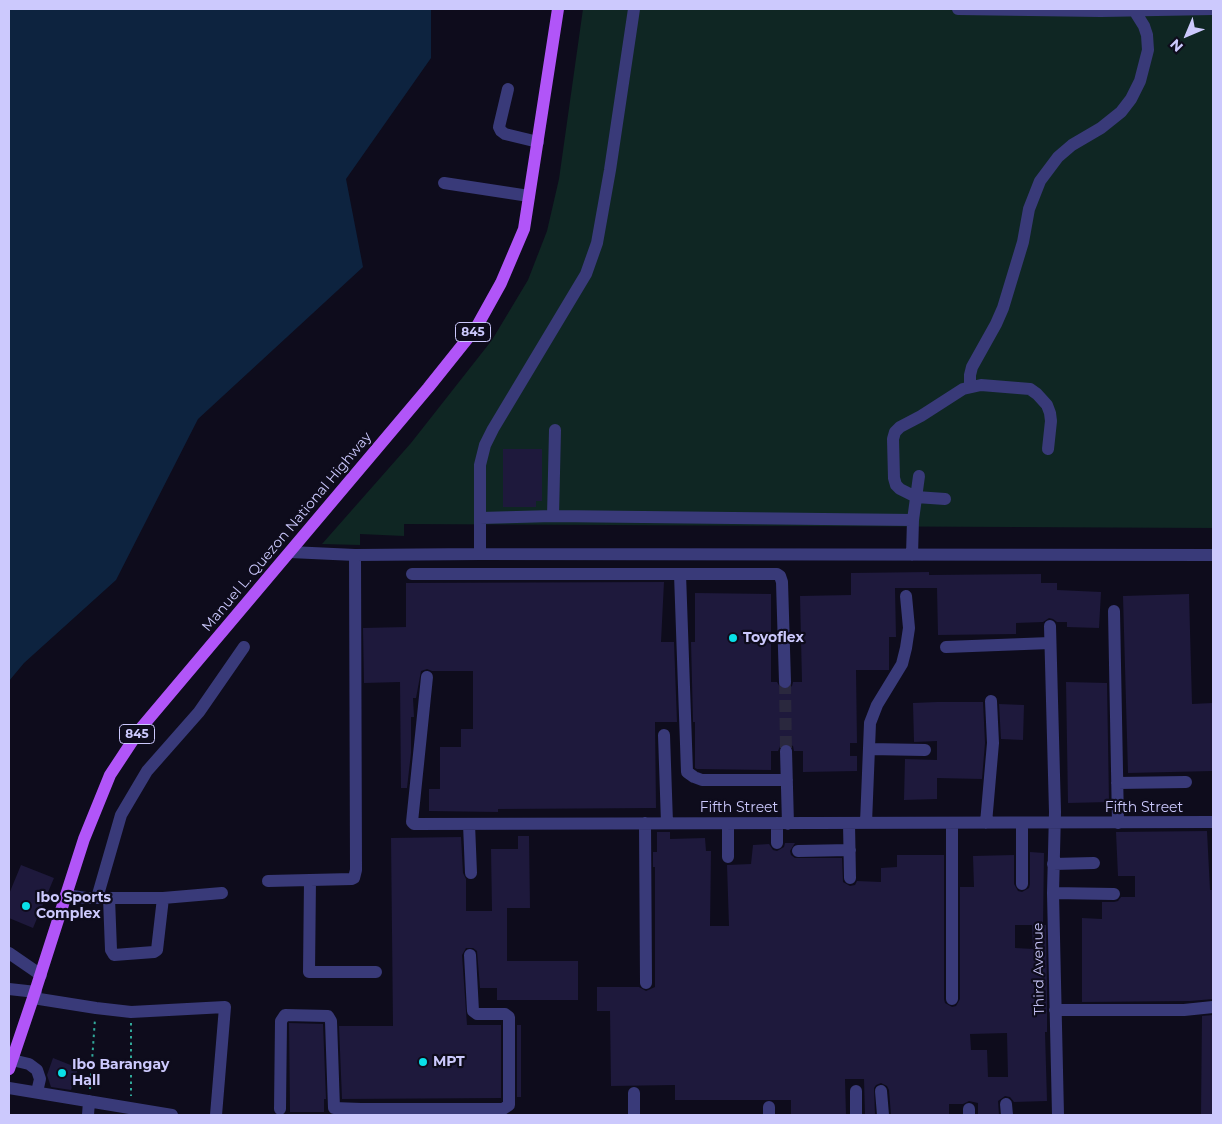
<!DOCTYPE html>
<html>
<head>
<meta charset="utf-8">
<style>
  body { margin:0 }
  #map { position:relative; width:1222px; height:1124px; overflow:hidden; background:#0e0c1c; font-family:Montserrat,sans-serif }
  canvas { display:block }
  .frame { position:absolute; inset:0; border:10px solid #ccc9fd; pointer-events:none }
  .north { position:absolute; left:1162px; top:10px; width:50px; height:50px; -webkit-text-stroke:4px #0e0c1c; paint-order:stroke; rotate:225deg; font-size:14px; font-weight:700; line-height:20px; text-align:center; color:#ccc9fd }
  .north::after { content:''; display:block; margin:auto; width:18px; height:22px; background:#ccc9fd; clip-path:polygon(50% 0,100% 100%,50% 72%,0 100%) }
</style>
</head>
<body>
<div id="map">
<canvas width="1222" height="1124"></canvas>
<div class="frame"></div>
<div class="north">N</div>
</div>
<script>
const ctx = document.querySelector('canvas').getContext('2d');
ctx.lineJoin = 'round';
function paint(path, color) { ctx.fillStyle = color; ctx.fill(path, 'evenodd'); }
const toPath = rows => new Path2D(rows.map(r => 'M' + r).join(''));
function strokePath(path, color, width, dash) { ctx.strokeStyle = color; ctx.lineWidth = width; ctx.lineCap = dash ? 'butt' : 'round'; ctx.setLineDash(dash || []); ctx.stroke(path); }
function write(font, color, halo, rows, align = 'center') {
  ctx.font = font + ' Montserrat,sans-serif'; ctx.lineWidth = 4.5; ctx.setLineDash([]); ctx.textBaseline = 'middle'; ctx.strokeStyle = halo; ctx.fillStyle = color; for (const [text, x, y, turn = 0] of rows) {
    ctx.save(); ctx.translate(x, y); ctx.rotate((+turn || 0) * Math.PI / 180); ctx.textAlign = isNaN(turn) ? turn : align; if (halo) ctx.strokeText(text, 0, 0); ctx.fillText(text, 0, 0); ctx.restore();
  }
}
paint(toPath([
  [583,9,1213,9,1213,528,404,524,404,536,360,534,360,545,322,544,411,443,492,340,528,280,547,231,559,179]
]), '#0f2623');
paint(toPath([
  [9,9,431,9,431,58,346,179,363,267,198,419,116,580,24,663,9,681]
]), '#0d233f');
paint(toPath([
  [503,449,542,449,542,501,536,501,536,507,503,507],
  [929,572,929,575,1041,574,1041,583,1057,583,1057,590,1101,592,1099,628,1067,627,1067,622,1057,622,1053,619,1049,618,1043,622,1016,623,1016,634,938,635,937,588,895,588,896,637,889,637,889,670,856,670,857,743,850,743,850,756,857,756,857,771,803,772,803,751,794,751,793,746,786,743,781,744,778,751,771,751,771,770,697,769,695,768,695,722,693,722,691,642,695,642,695,593,771,594,771,682,777,682,781,689,786,690,792,686,793,682,802,682,800,596,851,595,851,573],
  [664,582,661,642,674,642,677,722,655,722,656,808,498,809,498,812,429,811,429,789,440,789,440,747,461,747,461,729,473,729,473,671,432,671,427,669,421,671,416,698,413,698,414,717,411,717,411,753,407,788,401,788,400,682,364,683,363,628,406,627,406,583],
  [1189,594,1192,704,1213,703,1213,771,1128,773,1123,596],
  [1066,682,1107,683,1109,802,1068,803],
  [937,702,983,702,985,743,982,779,937,778,937,799,904,800,905,759,937,760,937,741,914,742,913,703],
  [999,704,1024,705,1023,740,1001,739],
  [1207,831,1210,890,1213,890,1213,999,1190,1001,1082,1002,1082,918,1102,919,1102,902,1114,902,1118,901,1121,897,1135,897,1135,876,1118,876,1116,832],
  [657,832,670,832,670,839,705,838,706,851,711,851,710,926,729,926,727,865,751,864,753,845,769,844,773,850,777,851,784,847,785,843,795,843,790,851,791,855,795,858,842,858,843,882,850,886,855,885,857,881,881,882,881,868,897,867,897,855,944,855,944,999,945,1003,952,1007,956,1006,960,999,960,887,974,887,973,856,1014,855,1014,884,1018,891,1022,892,1029,888,1030,884,1030,852,1044,853,1043,925,1046,925,1047,989,1047,1032,1045,1032,1047,1101,1014,1102,1010,1097,1005,1096,998,1101,999,1115,978,1115,978,1103,969,1101,963,1104,949,1104,949,1115,891,1115,889,1090,887,1086,881,1083,876,1085,874,1088,875,1115,865,1115,864,1079,845,1079,846,1115,791,1115,791,1100,675,1100,675,1085,611,1086,610,1011,597,1011,597,987,639,987,646,991,655,987,655,867,653,867,653,852,657,852],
  [1015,925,1032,925,1033,949,1015,948],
  [1007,1033,1008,1077,988,1077,987,1050,971,1050,970,1034],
  [518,836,529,836,530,908,507,908,507,961,578,961,578,1000,497,1000,497,988,480,988,477,951,473,948,466,948,462,955,467,1025,501,1025,501,1098,342,1099,339,1026,393,1026,391,838,461,837,463,873,466,879,466,911,492,911,491,849,518,849],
  [21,865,54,878,33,928,9,918,9,894],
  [1213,1015,1213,1115,1201,1115,1202,1016],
  [289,1023,323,1024,326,1099,324,1099,324,1112,290,1112],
  [517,1025,521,1025,521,1097,517,1097],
  [53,1058,78,1068,71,1090,51,1087,47,1075]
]), '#1e193c');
strokePath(toPath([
  [785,682,786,751]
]), '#2a283e', 12, [12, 6]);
strokePath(toPath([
  [131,1023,131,1096],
  [90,1089,95,1019]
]), '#31a99a', 2, [2.5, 4]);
strokePath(toPath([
  [958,9,1101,11,1213,9],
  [508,89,499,127,501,131,505,134,538,142],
  [444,183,529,196],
  [970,387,970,375,972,367,996,324,1003,308,1023,242,1029,209,1040,181,1058,157,1072,145,1101,128,1121,112,1131,99,1140,81,1148,50,1147,35,1144,26,1134,10],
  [945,499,916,497,900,489,896,485,894,478,893,439,895,432,900,427,921,416,963,389,981,385,1030,389,1037,394,1047,405,1050,413,1051,421,1048,449],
  [553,516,555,430],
  [480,518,553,516,913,520],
  [290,552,355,555,480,554,1213,555],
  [480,554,480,465,485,445,493,429,586,274,597,243,610,170,634,9],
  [912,555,913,520,919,476],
  [412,574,777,574,780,576,782,582,785,682],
  [680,574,687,772,694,777,702,780,787,780],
  [1114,611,1118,823],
  [1050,626,1055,812,1053,893,1058,1115],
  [946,647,1050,643],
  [427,677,412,822,414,824,1213,822],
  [664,735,667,823],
  [869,749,925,750],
  [786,751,788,824],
  [1117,783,1186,782],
  [645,823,646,983],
  [777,823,777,843],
  [849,823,850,878],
  [866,823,870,723,877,705,902,664,906,648,909,628,906,596],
  [952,823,952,999],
  [986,823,993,743,991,701],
  [1022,823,1022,884],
  [469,824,471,873],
  [798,851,850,850],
  [728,857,728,824],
  [1053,864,1094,863],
  [310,880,309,972,376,972],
  [268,881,352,879,354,878,356,870,355,555],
  [1053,893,1114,894],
  [66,895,86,898,163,898,222,893],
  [97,898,121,815,147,771,199,712,244,647],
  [109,898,111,950,114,955,154,952,157,950,163,898],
  [9,953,41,975],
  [9,989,36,992],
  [33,998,96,1008,131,1012,225,1007,216,1115],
  [1055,1010,1184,1010,1213,1007],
  [12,1060,29,1064,37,1070,40,1079,37,1092],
  [9,1088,172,1115],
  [856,1091,856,1115],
  [881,1091,883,1115],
  [634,1093,634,1115],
  [1006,1104,1007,1115],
  [769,1107,769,1115],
  [280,1109,281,1021,285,1015,328,1016,331,1021,334,1108,361,1109],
  [88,1115,89,1101],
  [362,1115,361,1109,503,1109,509,1105,509,1017,505,1014,477,1014,473,1011,470,955],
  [969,1115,969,1109]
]), '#393a79', 12);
strokePath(toPath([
  [9,1069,33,998,84,839,110,775,141,728,428,388,476,328,501,283,524,229,558,9]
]), '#b155f8', 12);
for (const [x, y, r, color] of [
  [733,638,5,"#09e0e8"],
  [26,906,5,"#09e0e8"],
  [423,1062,5,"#09e0e8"],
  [62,1073,5,"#09e0e8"]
]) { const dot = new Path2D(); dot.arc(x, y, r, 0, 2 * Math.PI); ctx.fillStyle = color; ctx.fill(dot); strokePath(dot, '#0e0c1c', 2); }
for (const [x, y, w] of [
  [473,332,35],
  [137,734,35]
]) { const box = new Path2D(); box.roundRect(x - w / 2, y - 9.5, w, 19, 4); ctx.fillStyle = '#0e0c1c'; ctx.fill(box); strokePath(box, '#ccc9fd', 1); }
write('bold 12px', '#ccc9fd', null, [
  ["845",473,332],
  ["845",137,734]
]);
write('14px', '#ccc9fd', '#0e0c1c', [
  ["Manuel L. Quezon National Highway",287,532,-50],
  ["Fifth Street",739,808],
  ["Fifth Street",1144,808],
  ["Third Avenue",1039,969,-91]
]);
write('bold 14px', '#ccc9fd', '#0e0c1c', [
  ["Toyoflex",743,638],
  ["Ibo Sports",36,898],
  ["Complex",36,914],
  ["MPT",433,1062],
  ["Ibo Barangay",72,1065],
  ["Hall",72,1081]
], 'left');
</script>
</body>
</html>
